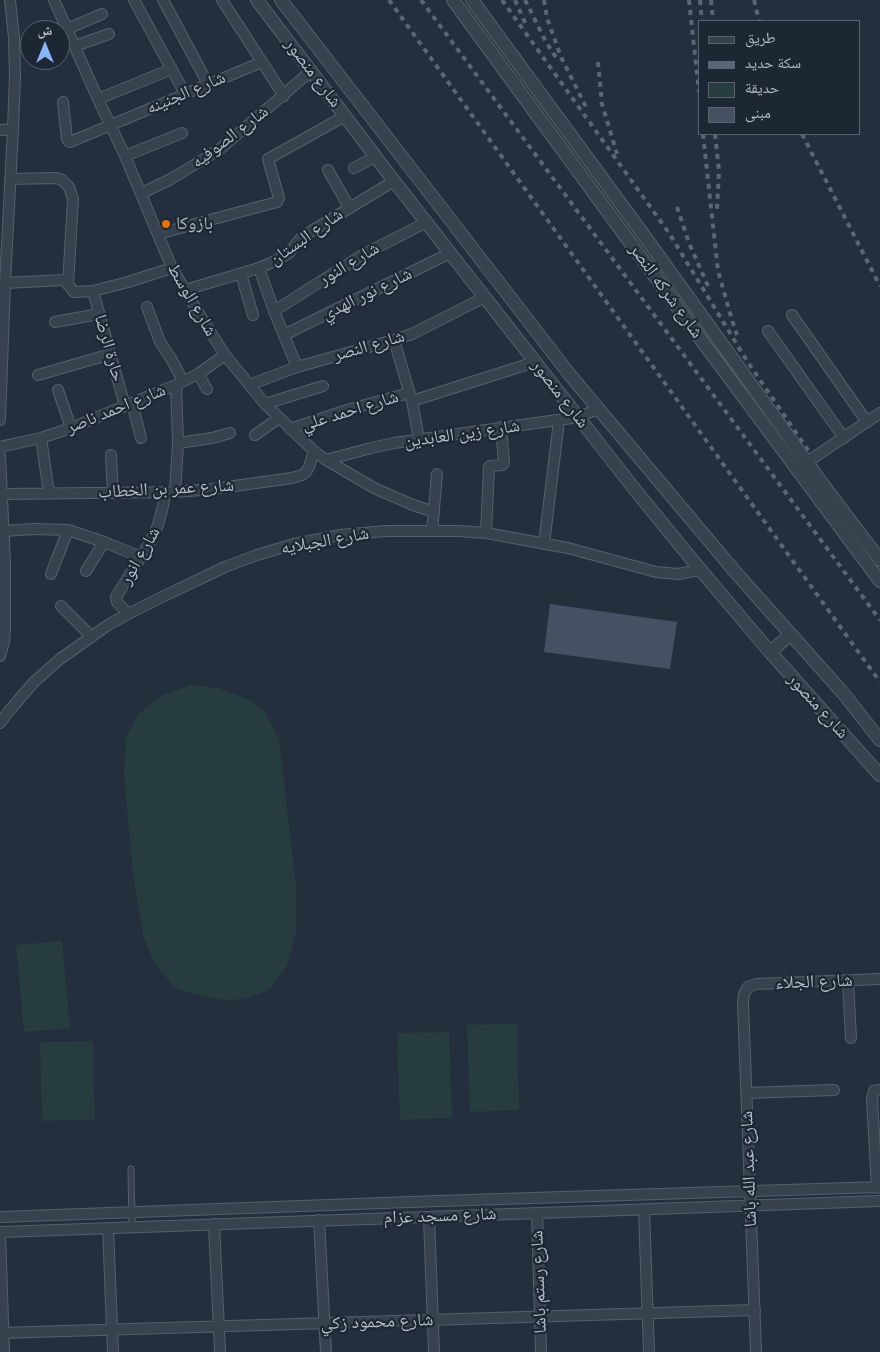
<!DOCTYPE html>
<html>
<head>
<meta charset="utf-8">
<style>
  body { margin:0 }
  #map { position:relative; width:880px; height:1352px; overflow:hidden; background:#242f3e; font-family:Karla,"Noto Naskh Arabic",sans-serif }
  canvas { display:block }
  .legend { position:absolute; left:698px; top:20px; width:162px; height:115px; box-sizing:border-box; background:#1d2633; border:1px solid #59626f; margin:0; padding:6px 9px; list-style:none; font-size:15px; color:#b4bcc9 }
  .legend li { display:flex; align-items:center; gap:10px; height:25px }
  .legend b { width:25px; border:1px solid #59626f }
  .north { position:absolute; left:20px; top:20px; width:50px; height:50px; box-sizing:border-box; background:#1d2633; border:1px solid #59626f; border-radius:50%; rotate:0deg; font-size:14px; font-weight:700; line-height:20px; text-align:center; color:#b4bcc9 }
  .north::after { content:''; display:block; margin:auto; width:18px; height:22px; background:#8ab4f8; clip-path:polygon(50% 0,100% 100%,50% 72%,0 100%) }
</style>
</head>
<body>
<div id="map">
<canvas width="880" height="1352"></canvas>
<ul class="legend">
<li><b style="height:6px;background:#38414e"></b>طريق</li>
<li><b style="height:6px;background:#5a6575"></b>سكة حديد</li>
<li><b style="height:14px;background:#263c3f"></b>حديقة</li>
<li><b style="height:14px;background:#455162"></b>مبنى</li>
</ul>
<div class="north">ش</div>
</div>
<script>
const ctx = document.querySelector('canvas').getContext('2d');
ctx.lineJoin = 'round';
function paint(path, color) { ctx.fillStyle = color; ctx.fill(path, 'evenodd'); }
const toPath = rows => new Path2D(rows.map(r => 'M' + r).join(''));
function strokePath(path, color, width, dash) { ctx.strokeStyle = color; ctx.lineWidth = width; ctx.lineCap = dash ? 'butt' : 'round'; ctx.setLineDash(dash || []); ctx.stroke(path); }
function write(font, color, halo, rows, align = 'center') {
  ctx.font = font + ' Karla,"Noto Naskh Arabic",sans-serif'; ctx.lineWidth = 4.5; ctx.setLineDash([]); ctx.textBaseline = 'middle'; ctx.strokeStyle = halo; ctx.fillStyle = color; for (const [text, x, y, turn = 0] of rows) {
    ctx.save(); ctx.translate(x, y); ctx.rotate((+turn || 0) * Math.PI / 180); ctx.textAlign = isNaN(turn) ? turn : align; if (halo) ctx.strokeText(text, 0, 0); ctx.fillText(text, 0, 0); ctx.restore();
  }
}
paint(toPath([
  [191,685,218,688,251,700,265,712,279,740,296,886,296,932,286,968,269,990,244,999,226,1000,205,997,175,988,154,963,143,935,133,875,124,774,126,738,138,714,163,695],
  [62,941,70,1028,24,1032,16,945],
  [517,1023,519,1110,470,1112,467,1025],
  [449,1032,452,1118,400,1120,397,1033],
  [93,1041,95,1120,42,1121,40,1042]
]), '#263c3f');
paint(toPath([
  [550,604,677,622,670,669,544,652]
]), '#455162');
const service = toPath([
  [131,1169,132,1227]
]);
const minor = toPath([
  [54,0,98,99,125,156,172,268,201,317,225,355,265,404,314,451,326,460,376,489,413,505,434,512],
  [134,0,185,94],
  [163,0,208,84],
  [222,0,284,96],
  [67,29,102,14],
  [75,46,109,34],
  [98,99,172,69],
  [63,102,67,139,69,142,70,142,262,62],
  [0,130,13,129],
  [125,156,182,133],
  [354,168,375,157],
  [328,170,349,207],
  [10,179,56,178,62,180,69,187,73,199,68,285],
  [142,193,171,179,220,149,311,71],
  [158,234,277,202,279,198,268,159,345,116],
  [259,268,274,311,297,367],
  [241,274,253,315],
  [5,283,63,280,67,283,74,292,93,291,128,282,172,268],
  [185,290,259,268,275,261,289,253,299,240,305,235,394,181],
  [93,291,125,406],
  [147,307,160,342,172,360,183,381],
  [274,311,364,254,427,222],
  [792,315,867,422],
  [55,322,99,314],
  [768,331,844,438],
  [284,335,450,253],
  [394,340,412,401,419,439],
  [198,374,207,389],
  [38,375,111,354],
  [249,385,297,367,394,340,412,334,485,297],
  [58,390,71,428],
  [412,401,535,362],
  [132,403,141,438],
  [265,404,323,386],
  [0,420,5,283,13,129,15,75,14,38,10,0],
  [290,429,347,410,409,393],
  [255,435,279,418],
  [41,438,49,493],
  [178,443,212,438,230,433],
  [0,447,41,438,71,428,132,403,176,385,198,374,225,355],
  [0,455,5,563,5,630,4,642,0,656],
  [111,455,113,493],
  [326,460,371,448,394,443,579,417,598,409],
  [807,462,880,413],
  [175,492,178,443,176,385],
  [3,494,175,492,213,489,292,478,302,475,306,472,309,467,314,451],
  [4,531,33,529,68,530,104,542,141,557],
  [432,531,437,474],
  [486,533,489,467,490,466,502,465,504,463,501,427],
  [544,544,559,421],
  [86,571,104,542],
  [51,574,68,530],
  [61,606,92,637],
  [128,614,117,602,116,597,149,544,158,525,163,506,165,492],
  [0,723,9,711,34,682,60,659,108,625,128,614,164,596,225,567,257,555,294,544,340,535,386,531,458,531,486,533,568,548,656,572,678,574,700,570],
  [848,981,851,1038],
  [746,1093,834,1090],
  [877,1188,872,1099,874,1091,880,1090],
  [644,1210,649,1352],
  [537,1213,541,1352],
  [0,1217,438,1201,880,1187],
  [429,1217,434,1352],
  [319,1220,326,1352],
  [214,1224,220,1352],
  [108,1228,113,1352],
  [0,1232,880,1201],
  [0,1232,4,1352],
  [0,1333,755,1310],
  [756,1352,743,1003,744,994,748,987,756,984,880,979]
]);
const tertiary = toPath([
  [257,0,394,181,632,486,693,561,770,652,880,775],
  [281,0,570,375,737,574,843,693,880,740],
  [453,0,702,341,880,581],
  [472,0,648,241,824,486,880,560],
  [770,652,790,635]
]);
strokePath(service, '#565f6c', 7);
strokePath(minor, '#565f6c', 12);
strokePath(tertiary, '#565f6c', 14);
strokePath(service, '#38414e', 5);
strokePath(minor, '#38414e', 10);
strokePath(tertiary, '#38414e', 12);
strokePath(toPath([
  [389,0,880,682],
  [421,0,880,620],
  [502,0,669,233,747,361,810,453],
  [515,0,527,27],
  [525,0,546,42,557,59],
  [544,0,547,18,561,57,587,109],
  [689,0,699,92],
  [700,0,702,21],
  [711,0,713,21],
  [754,0,759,21],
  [598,62,602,104,617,154],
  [703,134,718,271,732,320,737,335],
  [715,134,719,171,717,209],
  [802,134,880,286],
  [677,207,689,243,708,286]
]), '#5a6575', 4, [5, 5]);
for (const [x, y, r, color] of [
  [166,224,5,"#e8710a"]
]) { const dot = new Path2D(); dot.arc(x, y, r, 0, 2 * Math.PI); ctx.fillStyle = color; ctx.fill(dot); strokePath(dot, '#1d2633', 2); }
write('18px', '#b4bcc9', '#1d2633', [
  ["شارع منصور",313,73,53],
  ["شارع الجنينه",186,93,-23],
  ["شارع الصوفيه",230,137,-37],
  ["شارع البستان",306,237,-35],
  ["شارع النور",349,264,-31],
  ["شارع شركه النصر",666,291,54],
  ["شارع نور الهدي",367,294,-26],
  ["شارع الوسط",192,300,60],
  ["شارع النصر",369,346,-16],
  ["حارة الرضا",109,348,74],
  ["شارع منصور",560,394,52],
  ["شارع احمد ناصر",116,409,-22],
  ["شارع احمد علي",350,411,-17],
  ["شارع زين العابدين",462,434,-8],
  ["شارع عمر بن الخطاب",166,489,-3],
  ["شارع الجبلايه",325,541,-10],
  ["شارع انور",140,556,-60],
  ["شارع منصور",818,706,48],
  ["شارع الجلاء",814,982,-2],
  ["شارع عبد الله باشا",749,1169,-92],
  ["شارع مسجد عزام",440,1216,-2],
  ["شارع رستم باشا",539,1282,-92],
  ["شارع محمود زكي",377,1322,-2]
]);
write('18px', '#b4bcc9', '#1d2633', [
  ["بازوكا",176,224]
], 'left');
</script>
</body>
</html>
